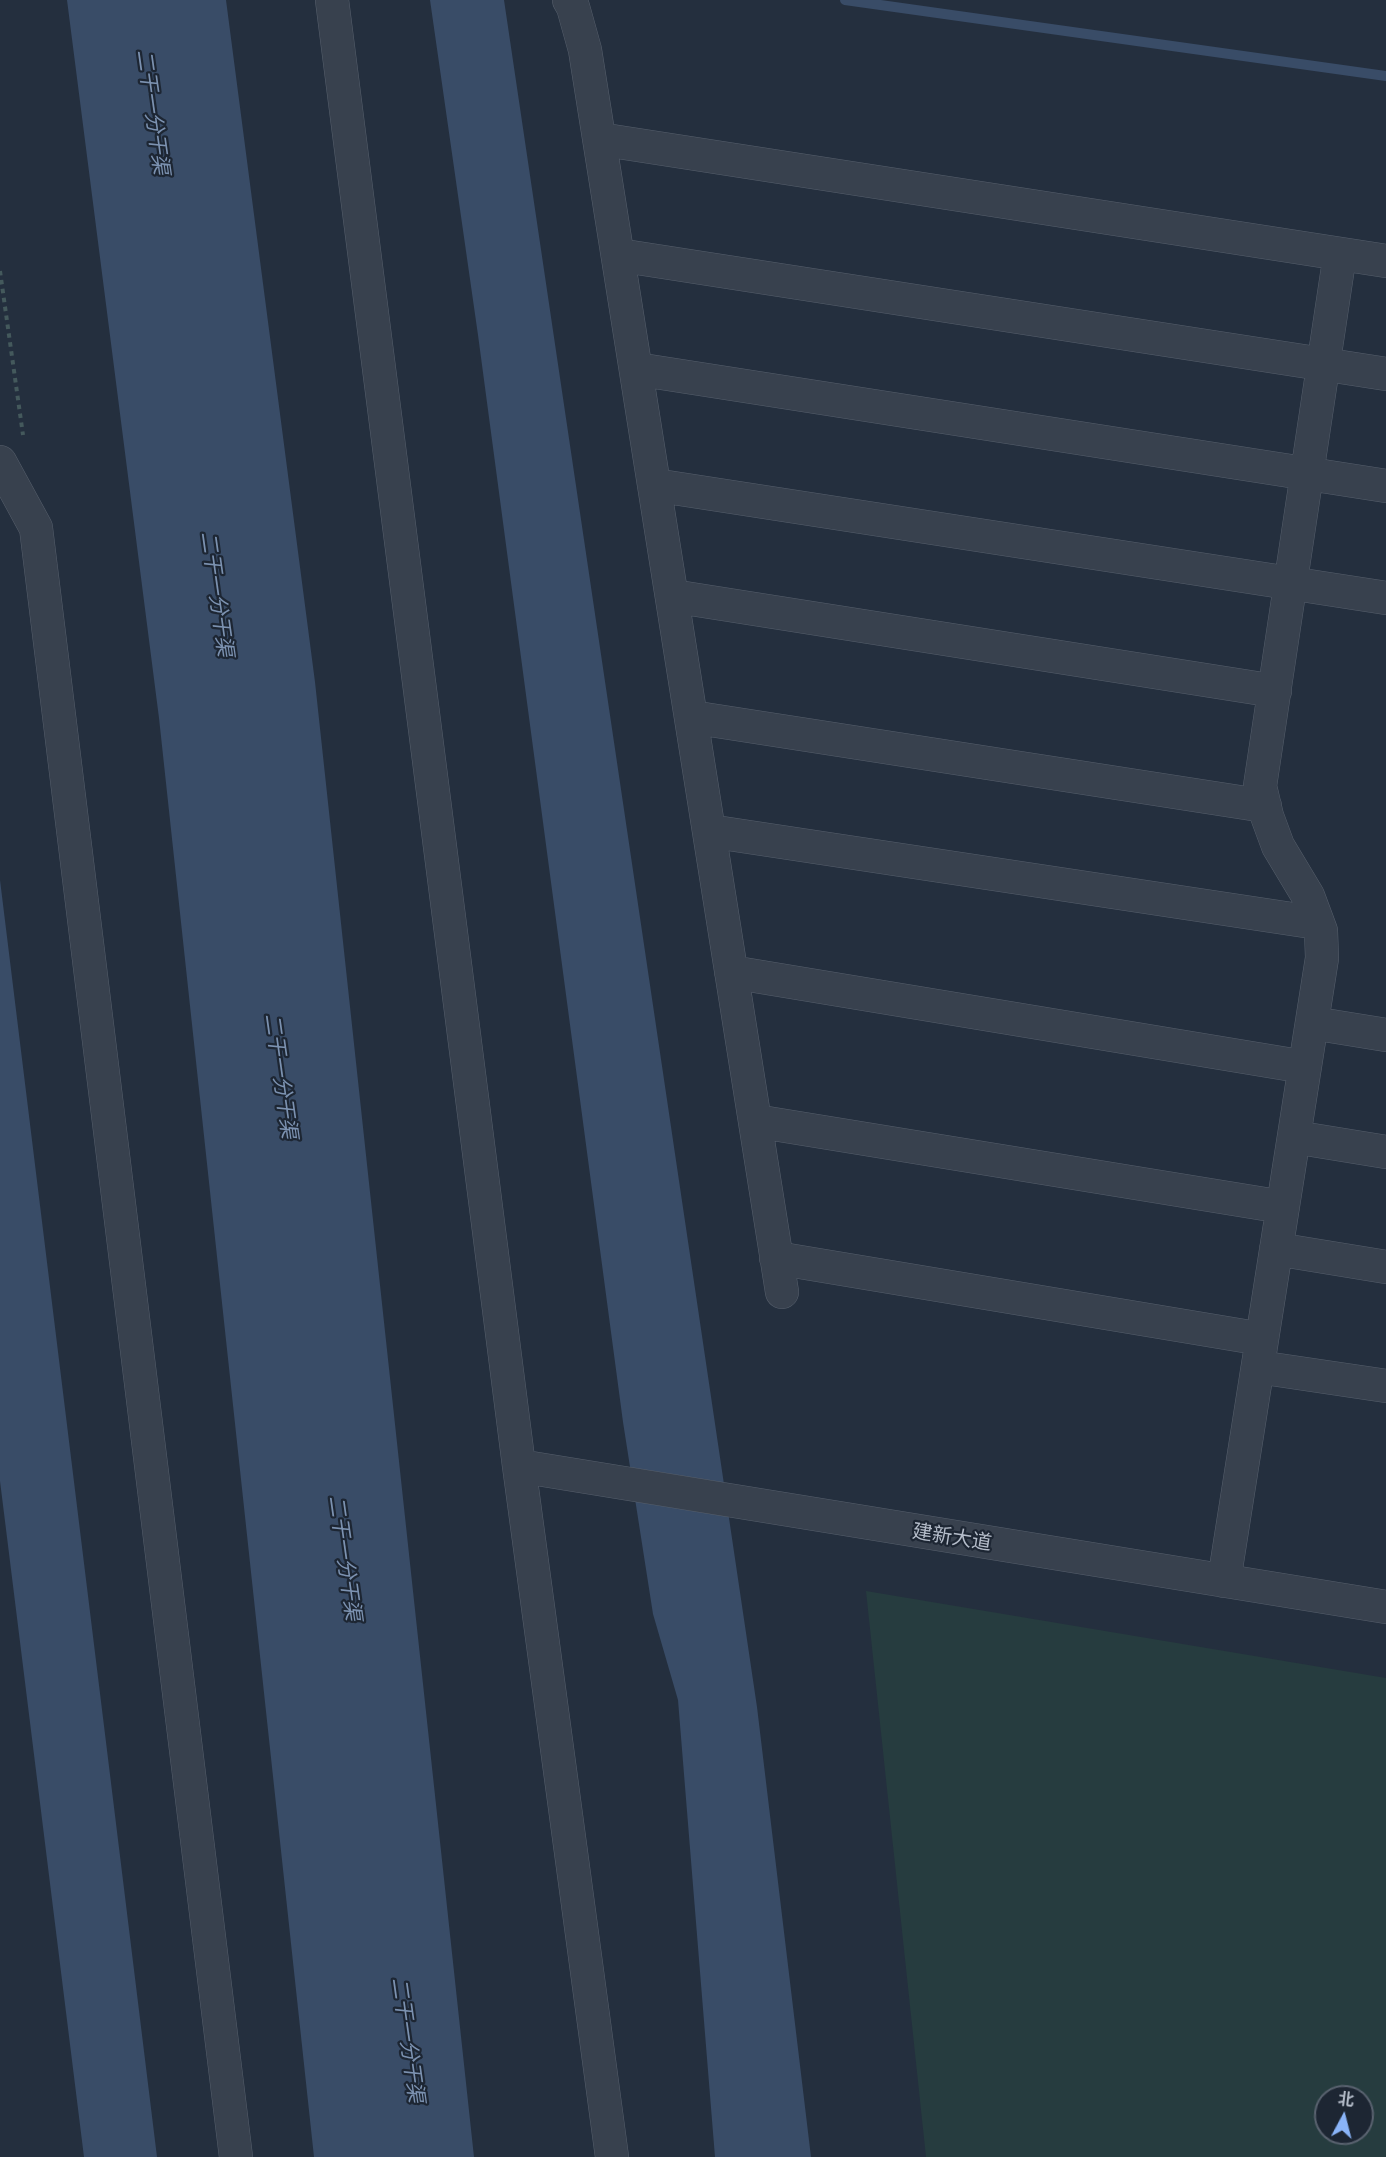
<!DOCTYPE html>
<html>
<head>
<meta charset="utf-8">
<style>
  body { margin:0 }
  #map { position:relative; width:1386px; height:2157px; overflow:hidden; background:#242f3e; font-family:"Exo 2","Noto Sans SC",sans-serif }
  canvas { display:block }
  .north { position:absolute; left:1314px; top:2085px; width:60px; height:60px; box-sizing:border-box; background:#1d2633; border:2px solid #59626f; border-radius:50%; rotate:7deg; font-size:16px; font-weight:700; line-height:24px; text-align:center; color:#b4bcc9 }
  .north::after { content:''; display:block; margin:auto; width:21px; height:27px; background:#8ab4f8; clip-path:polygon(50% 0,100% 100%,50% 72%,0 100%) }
</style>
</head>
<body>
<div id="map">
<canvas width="1386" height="2157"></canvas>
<div class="north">北</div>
</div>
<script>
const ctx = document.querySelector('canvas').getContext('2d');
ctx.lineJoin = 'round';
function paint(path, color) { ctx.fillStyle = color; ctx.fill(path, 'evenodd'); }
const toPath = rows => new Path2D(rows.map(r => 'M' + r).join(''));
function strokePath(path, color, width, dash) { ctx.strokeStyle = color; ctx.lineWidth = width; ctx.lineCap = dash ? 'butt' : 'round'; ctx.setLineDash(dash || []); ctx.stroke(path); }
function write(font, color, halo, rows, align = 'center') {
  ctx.font = font + ' "Exo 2","Noto Sans SC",sans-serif'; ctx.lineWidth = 4.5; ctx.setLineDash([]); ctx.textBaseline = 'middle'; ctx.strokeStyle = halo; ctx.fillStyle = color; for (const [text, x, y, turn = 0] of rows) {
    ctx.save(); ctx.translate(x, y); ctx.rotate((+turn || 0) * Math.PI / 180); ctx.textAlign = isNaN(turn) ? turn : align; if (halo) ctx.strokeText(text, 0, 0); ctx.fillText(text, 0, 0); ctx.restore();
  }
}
paint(toPath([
  [866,1591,1386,1678,1386,2157,926,2157],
  [1326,2097,1362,2097,1362,2133,1326,2133]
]), '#263c3f');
paint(toPath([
  [67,0,226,0,315,682,474,2157,314,2157,159,718],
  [430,0,504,0,757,1707,811,2157,715,2157,678,1700,653,1614,623,1422,478,335],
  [0,880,157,2157,84,2157,0,1481]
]), '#394c67');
strokePath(toPath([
  [845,0,1386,76]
]), '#394c67', 10);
const minor = toPath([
  [332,0,519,1466,612,2157],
  [569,0,573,7,585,50,782,1292],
  [599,139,1386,261],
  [618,255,1386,374],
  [636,369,1386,486],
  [0,462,36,528,236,2157],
  [654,485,1386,598],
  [672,596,1275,691],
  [691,717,1265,806],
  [709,831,1318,923],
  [731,972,1305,1067],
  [1312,1023,1386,1035],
  [755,1121,1283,1207],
  [1294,1137,1386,1152],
  [1276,1249,1386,1267],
  [776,1258,1262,1339],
  [1258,1367,1386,1386],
  [519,1466,1386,1607],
  [1224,1581,1322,958,1321,931,1308,896,1278,846,1267,816,1260,786,1340,254]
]);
strokePath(minor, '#565f6c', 34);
strokePath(toPath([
  [0,271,23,435]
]), '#44595c', 4, [4.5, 4.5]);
strokePath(minor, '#38414e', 33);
write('20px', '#b4bcc9', '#1d2633', [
  ["建新大道",952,1537,9]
]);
write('italic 21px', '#7c92b1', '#1d2633', [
  ["二干一分干渠",153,112,82],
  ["二干一分干渠",217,594,82],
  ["二干一分干渠",281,1076,82],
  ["二干一分干渠",345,1558,82],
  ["二干一分干渠",408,2040,82]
]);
</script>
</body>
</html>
